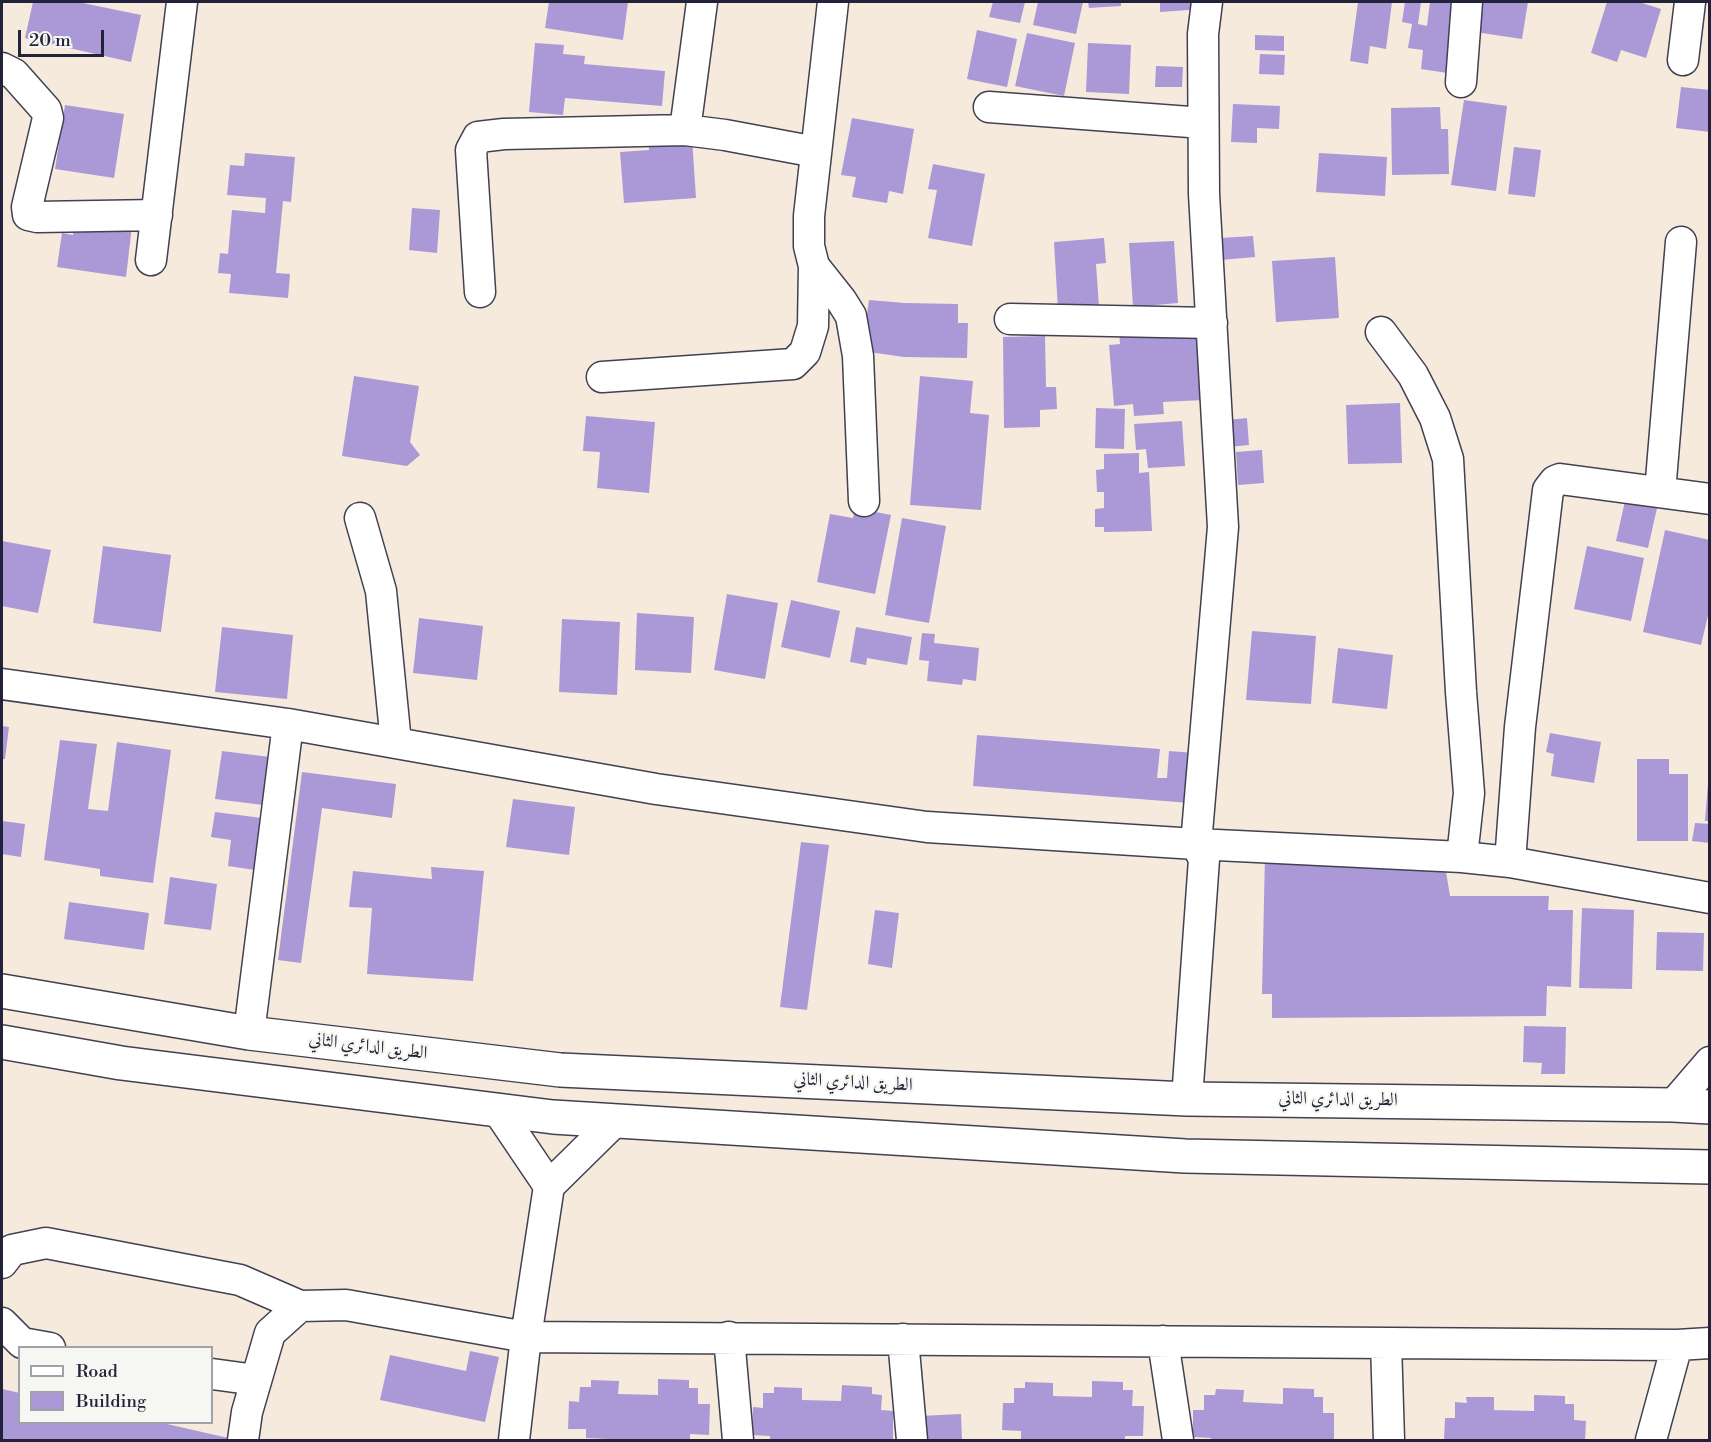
<!DOCTYPE html>
<html>
<head>
<meta charset="utf-8">
<style>
  body { margin:0 }
  #map { position:relative; width:1711px; height:1442px; overflow:hidden; background:#f5eadc; font-family:"Libre Bodoni",serif }
  canvas { display:block }
  .frame { position:absolute; inset:0; border:3px solid #22223b; pointer-events:none }
  .legend { position:absolute; left:18px; top:1346px; width:195px; height:78px; box-sizing:border-box; background:#f6f6f2; border:2px solid #a1a1a9; margin:0; padding:8px 10px; list-style:none; font-size:18px; color:#22223b }
  .legend li { display:flex; align-items:center; gap:12px; height:30px }
  .legend b { width:30px; border:2px solid #a1a1a9 }
  .scale { position:absolute; left:18px; top:30px; width:86px; height:27px; box-sizing:border-box; border:3px solid #22223b; border-top:0; padding-left:8px; font-size:18px; line-height:21px; white-space:nowrap; color:#22223b; -webkit-text-stroke:4px #f6f6f2; paint-order:stroke }
</style>
</head>
<body>
<div id="map">
<canvas width="1711" height="1442"></canvas>
<div class="frame"></div>
<ul class="legend">
<li><b style="height:8px;background:#fff"></b>Road</li>
<li><b style="height:16px;background:#ab99d7"></b>Building</li>
</ul>
<div class="scale">20 m</div>
</div>
<script>
const ctx = document.querySelector('canvas').getContext('2d');
ctx.lineJoin = 'round';
function paint(path, color) { ctx.fillStyle = color; ctx.fill(path, 'evenodd'); }
const toPath = rows => new Path2D(rows.map(r => 'M' + r).join(''));
function strokePath(path, color, width, dash) { ctx.strokeStyle = color; ctx.lineWidth = width; ctx.lineCap = dash ? 'butt' : 'round'; ctx.setLineDash(dash || []); ctx.stroke(path); }
function write(font, color, halo, rows, align = 'center') {
  ctx.font = font + ' "Libre Bodoni",Amiri,serif'; ctx.lineWidth = 4.5; ctx.setLineDash([]); ctx.textBaseline = 'middle'; ctx.strokeStyle = halo; ctx.fillStyle = color; for (const [text, x, y, turn = 0] of rows) {
    ctx.save(); ctx.translate(x, y); ctx.rotate((+turn || 0) * Math.PI / 180); ctx.textAlign = isNaN(turn) ? turn : align; if (halo) ctx.strokeText(text, 0, 0); ctx.fillText(text, 0, 0); ctx.restore();
  }
}
paint(toPath([
  [33,2,78,2,141,15,131,62,25,38],
  [549,2,628,2,623,40,545,28],
  [993,2,1025,2,1020,23,989,17],
  [1038,2,1083,2,1076,34,1033,25],
  [1088,2,1121,2,1121,6,1089,8],
  [1160,2,1202,2,1203,9,1160,12],
  [1358,2,1392,2,1386,49,1370,46,1368,64,1350,61],
  [1405,2,1421,2,1418,24,1427,26,1430,2,1460,2,1454,74,1421,69,1423,50,1408,48,1412,24,1402,22],
  [1479,2,1528,2,1522,39,1475,32],
  [1607,2,1639,2,1661,9,1646,58,1621,50,1617,62,1591,53],
  [977,30,1017,39,1007,87,967,79],
  [1027,33,1075,43,1064,96,1015,86],
  [1255,35,1284,36,1284,51,1255,50],
  [535,43,564,45,563,54,585,56,584,64,665,71,662,106,565,98,563,115,529,112],
  [1088,43,1131,45,1129,94,1086,92],
  [1260,54,1285,55,1284,75,1259,74],
  [1156,66,1183,67,1182,87,1155,87],
  [1681,87,1710,90,1710,132,1676,128],
  [1464,100,1507,106,1496,191,1451,185],
  [1233,104,1280,106,1279,129,1257,128,1257,143,1231,142],
  [65,105,124,114,114,178,55,169],
  [1440,107,1441,129,1448,129,1449,174,1392,175,1391,108],
  [852,118,914,129,903,194,889,191,887,203,852,197,856,177,841,175],
  [692,138,696,198,624,203,620,152,649,150,649,140],
  [1514,147,1541,150,1535,197,1508,194],
  [245,153,295,157,291,202,283,201,276,273,290,274,288,298,229,293,231,274,218,273,220,253,228,254,232,210,265,213,266,198,227,195,230,165,244,166],
  [1319,153,1387,157,1385,196,1316,192],
  [933,164,985,174,972,246,928,238,937,190,928,189],
  [412,208,440,210,437,253,409,250],
  [75,218,132,226,126,277,57,267,62,233,73,235],
  [1253,236,1255,257,1221,260,1220,238],
  [1104,238,1106,263,1096,264,1099,307,1058,310,1054,242],
  [1174,241,1178,303,1133,307,1129,243],
  [1335,257,1339,318,1276,322,1272,261],
  [869,300,905,303,958,304,958,323,968,323,967,358,904,357,862,351],
  [1198,327,1203,400,1163,402,1164,414,1134,416,1133,404,1114,406,1109,345,1120,344,1119,332],
  [1045,336,1046,387,1056,387,1057,409,1040,410,1040,427,1004,428,1003,337],
  [354,376,419,386,410,442,420,455,407,466,342,456],
  [920,376,973,381,970,413,989,415,981,510,910,505],
  [1400,403,1402,463,1348,464,1346,405],
  [1096,408,1125,409,1124,449,1095,448],
  [586,416,655,422,649,493,597,488,600,452,583,451],
  [1247,418,1249,445,1229,447,1227,420],
  [1182,421,1185,466,1148,468,1146,449,1136,450,1134,424],
  [1262,450,1264,483,1238,485,1236,452],
  [1139,453,1139,473,1149,472,1152,531,1104,532,1104,527,1095,527,1095,509,1104,508,1104,492,1097,492,1096,470,1104,469,1104,454],
  [1625,501,1657,508,1648,548,1616,541],
  [855,508,891,515,875,594,817,582,830,514,853,518],
  [902,518,946,526,929,623,885,615],
  [1665,530,1710,540,1710,607,1701,645,1643,632],
  [2,541,51,550,38,613,2,606],
  [103,546,171,555,161,632,93,623],
  [1587,546,1644,558,1631,621,1574,609],
  [727,594,778,603,765,679,714,670],
  [791,600,840,611,830,658,781,647],
  [637,613,694,617,691,673,635,670],
  [419,618,483,626,477,680,413,673],
  [562,619,620,622,617,695,559,692],
  [222,627,293,635,287,699,215,692],
  [856,627,912,637,907,665,867,658,866,665,850,662],
  [1252,631,1316,636,1311,704,1246,700],
  [922,633,935,634,934,643,979,648,976,681,963,679,962,685,927,681,929,661,919,660],
  [1338,648,1393,655,1387,709,1332,703],
  [2,726,9,727,5,759,2,759],
  [1550,733,1601,742,1594,783,1551,776,1554,754,1546,752],
  [977,735,1160,749,1157,778,1167,778,1169,751,1195,753,1190,803,973,786],
  [60,740,97,744,88,809,108,811,117,742,171,750,153,883,100,876,100,869,44,860],
  [222,751,270,757,263,805,215,799],
  [1637,759,1669,759,1669,774,1688,774,1688,841,1637,841],
  [302,772,396,784,392,818,322,808,301,963,278,960],
  [1708,783,1710,783,1710,821,1705,821],
  [513,799,575,807,569,855,506,847],
  [215,812,262,818,255,870,228,866,231,840,211,837],
  [2,821,25,824,21,857,2,854],
  [1695,823,1710,824,1710,843,1692,841],
  [801,842,829,845,807,1010,780,1007],
  [1265,854,1444,859,1450,896,1549,896,1548,910,1573,910,1571,987,1547,986,1546,1016,1272,1018,1272,994,1262,994],
  [431,867,484,871,473,981,367,974,372,908,349,907,353,871,432,879],
  [170,877,217,884,211,930,164,924],
  [69,902,149,913,144,950,64,939],
  [1582,908,1634,910,1632,989,1579,988],
  [875,910,899,913,892,968,868,964],
  [1657,932,1704,933,1703,971,1656,970],
  [1524,1026,1566,1027,1565,1074,1541,1074,1542,1063,1523,1062],
  [470,1351,499,1357,485,1422,380,1400,390,1355,466,1371],
  [658,1379,689,1380,689,1388,698,1388,698,1404,710,1404,709,1435,690,1434,690,1439,609,1440,609,1439,586,1438,586,1429,568,1429,569,1401,579,1402,580,1387,591,1387,591,1380,619,1381,618,1394,658,1395],
  [1092,1381,1123,1382,1123,1390,1133,1390,1132,1406,1144,1406,1143,1436,1125,1436,1125,1440,1043,1440,1021,1439,1021,1431,1002,1430,1003,1403,1014,1403,1014,1388,1025,1388,1025,1382,1053,1383,1053,1396,1092,1397],
  [842,1385,872,1387,872,1394,882,1395,881,1410,893,1411,893,1440,770,1440,770,1436,752,1435,753,1407,763,1408,763,1393,774,1393,774,1387,802,1388,802,1400,841,1401],
  [1283,1388,1314,1389,1314,1397,1323,1397,1323,1413,1334,1413,1334,1440,1211,1440,1211,1438,1193,1437,1193,1410,1204,1410,1204,1395,1215,1395,1216,1389,1244,1390,1243,1402,1283,1404],
  [2,1389,20,1393,20,1422,158,1422,237,1440,2,1440],
  [1534,1395,1565,1396,1565,1404,1574,1404,1574,1420,1586,1421,1585,1440,1444,1440,1445,1418,1455,1418,1455,1402,1467,1403,1466,1397,1494,1397,1494,1410,1534,1411],
  [961,1414,962,1440,922,1440,920,1416]
]), '#ab99d7');
const minor = toPath([
  [1683,60,1690,2],
  [2,68,14,74,46,110,48,118,27,207,28,215,37,217,157,215],
  [1461,82,1467,2],
  [989,107,1203,123],
  [685,130,725,135,816,152],
  [151,260,182,2],
  [814,266,841,300,851,316,858,356,864,501],
  [480,292,471,150,478,137,504,134,685,130,702,2],
  [1010,319,1212,323],
  [1381,332,1413,375,1435,418,1448,459,1461,692,1469,793,1462,857],
  [602,377,793,364,805,352,813,326,814,266,809,246,809,216,833,2],
  [1660,492,1681,242],
  [360,518,381,591,396,743],
  [2,684,288,724,656,789,927,827,1196,844,1462,857,1510,862,1710,898],
  [1510,862,1520,727,1548,490,1555,481,1560,479,1710,499],
  [249,1033,288,724],
  [1187,1099,1204,859,1196,844,1223,527,1204,194,1203,34,1207,2],
  [1673,1105,1710,1062],
  [497,1109,549,1186],
  [2,1263,12,1250,46,1243,240,1280,300,1306],
  [2,1323,22,1343,50,1348],
  [729,1337,738,1440],
  [903,1339,912,1440],
  [1163,1341,1178,1440],
  [1386,1343,1389,1440],
  [212,1374,256,1380],
  [243,1440,247,1412,270,1333,300,1306,346,1305,526,1337,1677,1345,1710,1343],
  [514,1440,526,1337,549,1186,616,1120],
  [1651,1440,1677,1345]
]);
const highway = toPath([
  [2,991,249,1033,560,1070,1187,1099,1673,1105,1710,1107],
  [2,1042,121,1063,553,1117,1185,1156,1710,1167]
]);
strokePath(minor, '#424053', 33);
strokePath(highway, '#424053', 36);
strokePath(minor, '#fff', 30);
strokePath(highway, '#fff', 33);
write('18px', '#22223b', '#f6f6f2', [
  ["الطريق الدائري الثاني",368,1047,7],
  ["الطريق الدائري الثاني",853,1083,3],
  ["الطريق الدائري الثاني",1338,1100,1]
]);
</script>
</body>
</html>
